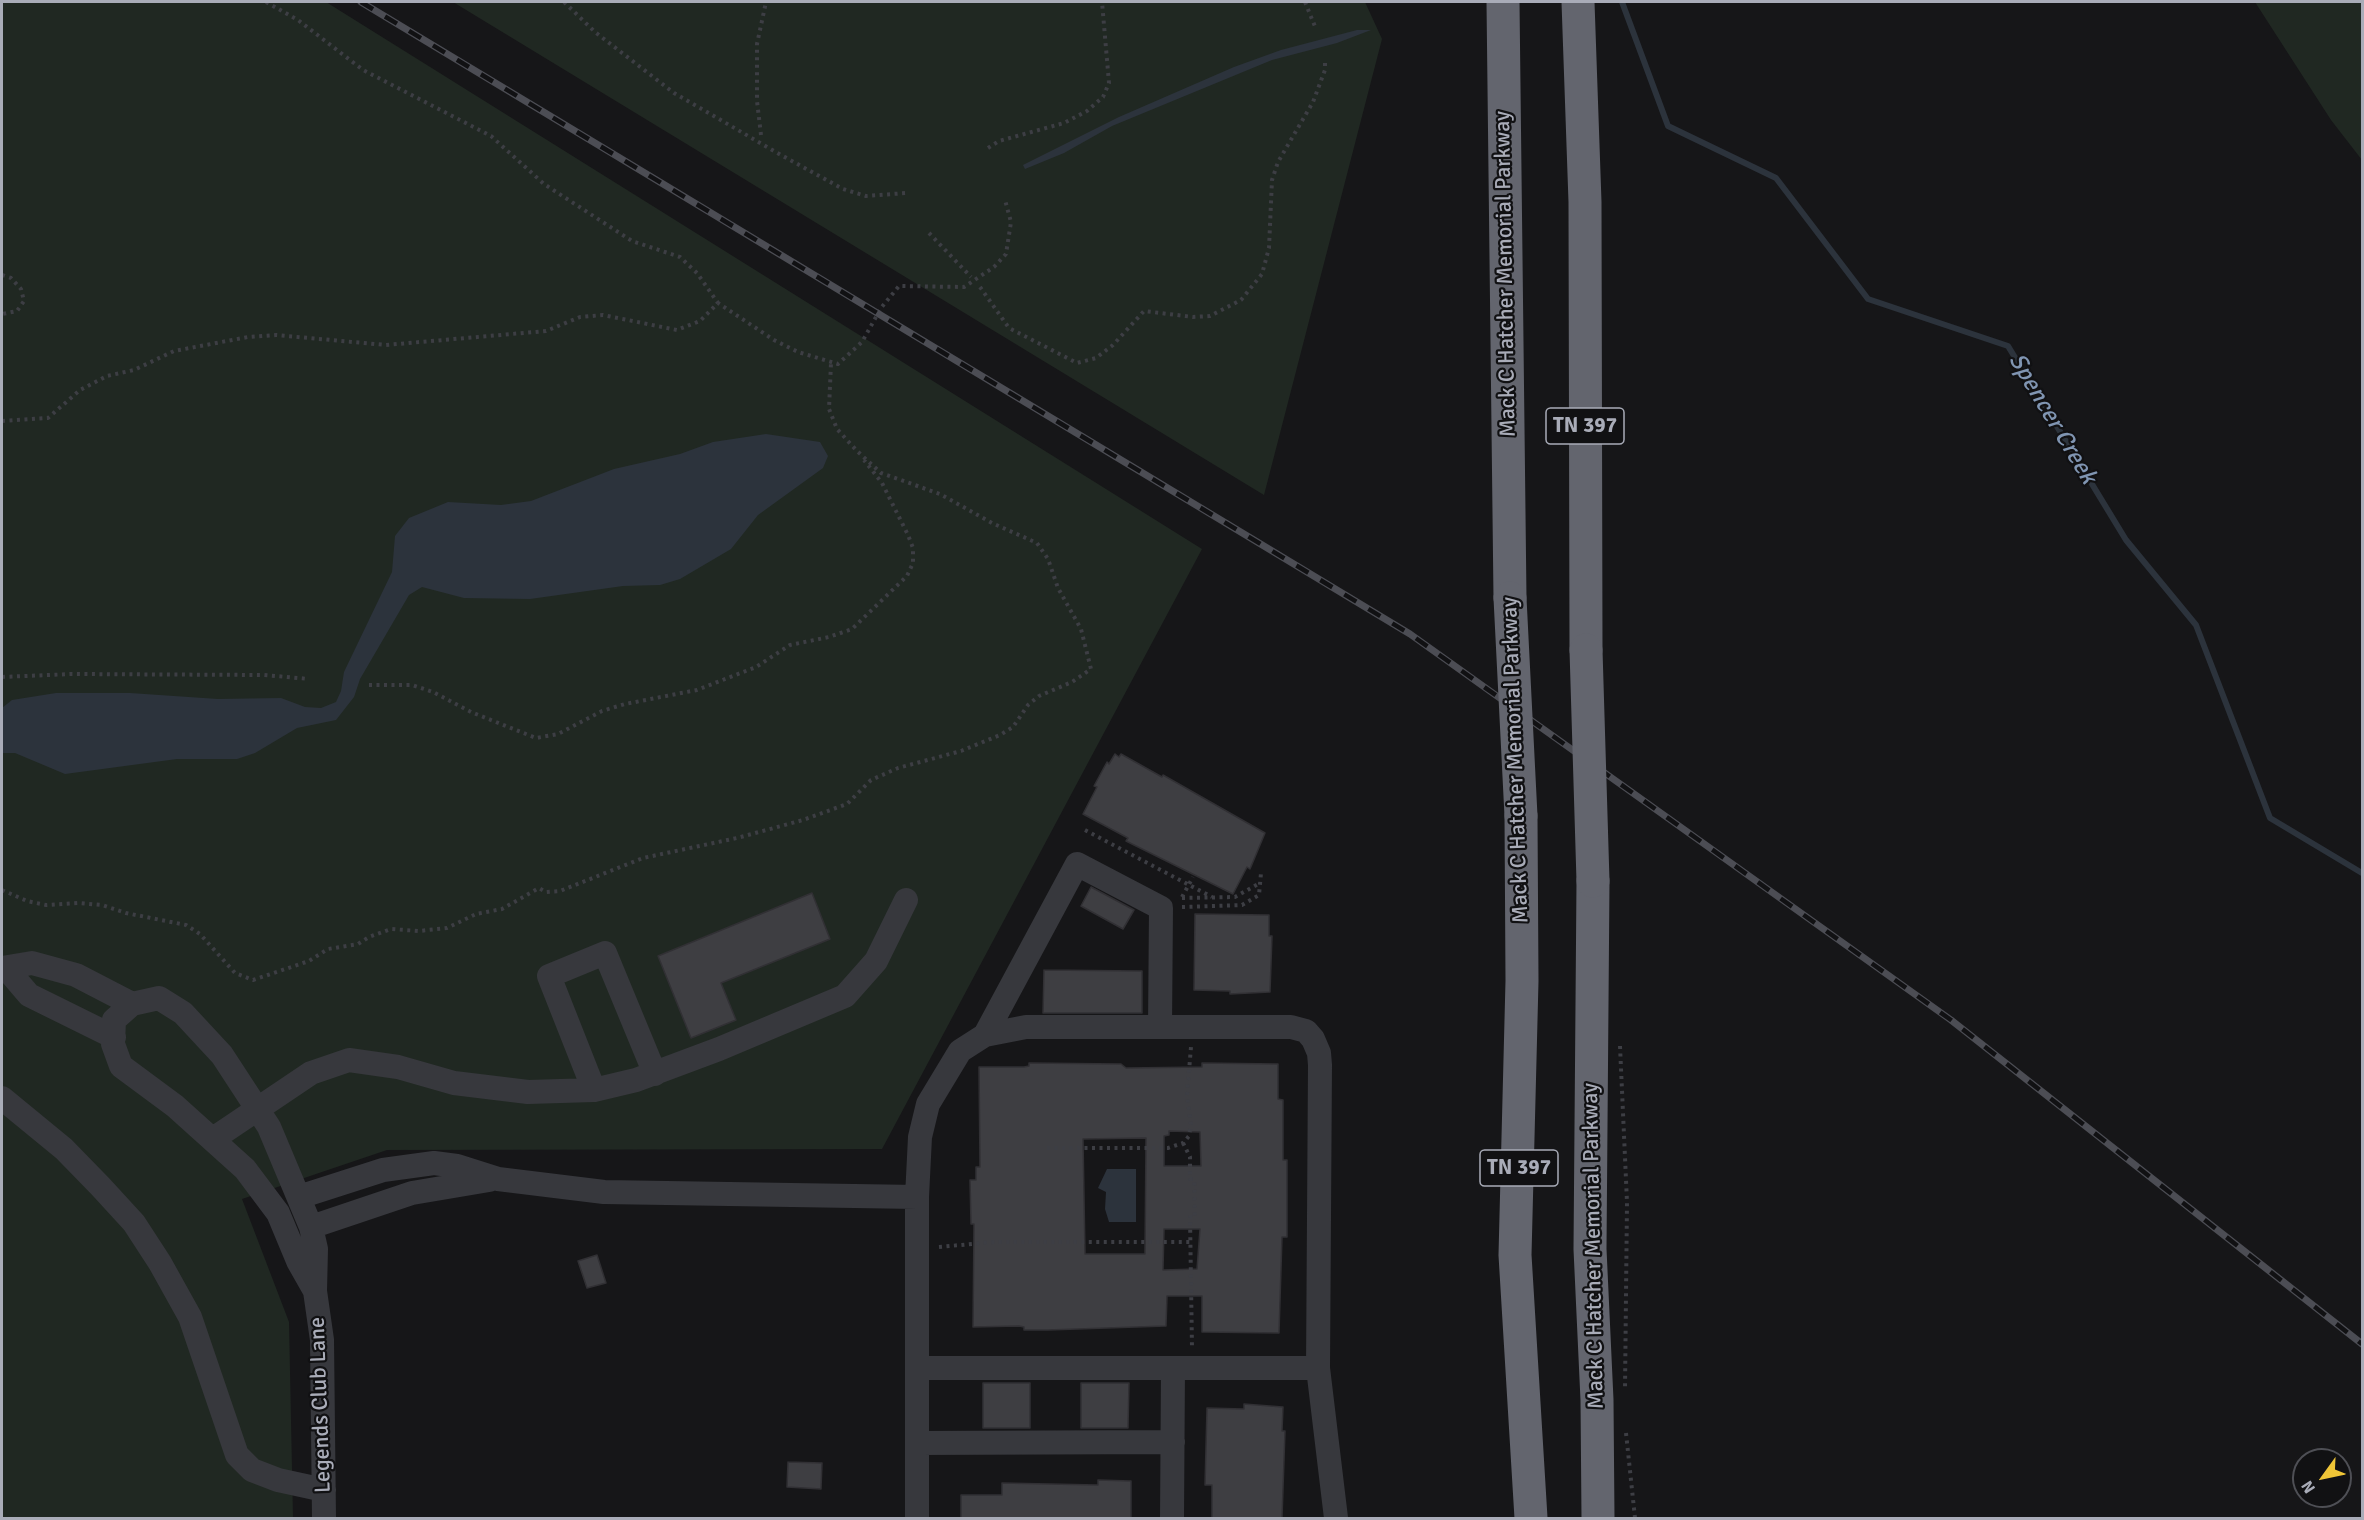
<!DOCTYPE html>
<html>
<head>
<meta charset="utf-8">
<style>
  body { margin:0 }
  #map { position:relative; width:2364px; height:1520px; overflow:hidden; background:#161618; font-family:Signika,sans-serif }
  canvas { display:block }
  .frame { position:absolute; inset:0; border:3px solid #a9acb8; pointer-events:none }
  .north { position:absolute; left:2292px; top:1448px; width:60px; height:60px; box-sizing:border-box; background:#111113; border:2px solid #4e4f55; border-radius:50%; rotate:237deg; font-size:16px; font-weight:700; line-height:24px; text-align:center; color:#a9acb8 }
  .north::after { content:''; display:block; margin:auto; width:21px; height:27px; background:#efc537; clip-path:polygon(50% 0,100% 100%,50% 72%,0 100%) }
</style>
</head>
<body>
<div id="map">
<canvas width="2364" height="1520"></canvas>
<div class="frame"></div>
<div class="north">N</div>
</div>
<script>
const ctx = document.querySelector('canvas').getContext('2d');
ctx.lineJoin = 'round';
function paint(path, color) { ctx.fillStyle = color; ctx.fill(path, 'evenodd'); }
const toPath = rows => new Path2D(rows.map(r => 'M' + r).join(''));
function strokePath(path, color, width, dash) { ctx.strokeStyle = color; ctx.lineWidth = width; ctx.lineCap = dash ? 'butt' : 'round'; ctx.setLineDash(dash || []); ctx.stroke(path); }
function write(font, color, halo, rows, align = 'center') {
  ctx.font = font + ' Signika,sans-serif'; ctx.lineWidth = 4.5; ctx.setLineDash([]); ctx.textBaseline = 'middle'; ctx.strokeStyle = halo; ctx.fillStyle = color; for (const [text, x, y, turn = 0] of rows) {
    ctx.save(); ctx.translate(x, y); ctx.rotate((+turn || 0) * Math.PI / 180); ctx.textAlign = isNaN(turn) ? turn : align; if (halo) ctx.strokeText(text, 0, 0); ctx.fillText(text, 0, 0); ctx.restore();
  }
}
paint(toPath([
  [2,2,326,2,1202,549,882,1149,387,1150,242,1199,289,1322,293,1518,2,1518],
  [453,2,1365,2,1382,39,1264,495],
  [2255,2,2362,2,2362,160,2331,120]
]), '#202822');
paint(toPath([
  [1357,30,1371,30,1337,43,1272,60,1112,126,1064,153,1025,169,1023,165,1119,117,1234,67,1281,50],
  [766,434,820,442,828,456,823,468,758,515,731,549,680,579,660,585,623,586,530,599,464,598,422,587,409,595,360,679,354,697,336,720,297,728,255,753,237,759,177,759,65,774,15,753,2,753,2,708,12,700,56,693,130,693,218,699,281,698,305,707,321,708,336,702,341,691,344,672,392,572,395,536,409,518,448,502,501,505,531,501,614,469,680,454,713,442],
  [1107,1169,1136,1169,1136,1222,1109,1222,1105,1209,1106,1192,1098,1188]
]), '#2c333c');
strokePath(toPath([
  [1622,2,1668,126,1776,178,1868,299,2008,346,2126,540,2196,625,2270,818,2362,873]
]), '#2c333c', 6);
const building = toPath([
  [1115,754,1119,757,1121,754,1162,777,1163,775,1265,833,1250,869,1247,867,1233,894,1126,841,1128,838,1083,814,1097,787,1094,786,1107,762,1109,764,1115,754],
  [1091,887,1134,910,1123,929,1081,906,1091,887],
  [812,893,830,939,721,983,736,1020,691,1038,658,956,812,893],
  [1195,914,1269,915,1269,936,1272,936,1270,992,1230,994,1230,991,1194,990,1195,914],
  [1044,970,1142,971,1142,1013,1043,1013,1044,970],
  [1029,1063,1121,1064,1126,1068,1202,1067,1202,1063,1278,1064,1278,1099,1283,1100,1283,1160,1287,1160,1287,1237,1282,1237,1279,1333,1202,1332,1202,1296,1167,1296,1166,1326,1048,1330,1024,1330,1024,1327,1019,1326,973,1327,974,1224,971,1224,970,1180,976,1180,976,1167,980,1167,979,1067,1024,1067,1029,1066,1029,1063],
  [1169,1131,1200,1132,1201,1166,1164,1166,1164,1136,1169,1135,1169,1131],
  [1146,1138,1145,1254,1085,1254,1083,1139,1146,1138],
  [1164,1229,1200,1229,1197,1269,1163,1270,1164,1229],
  [597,1255,606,1283,587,1288,578,1261,597,1255],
  [983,1383,1030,1383,1030,1428,983,1428,983,1383],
  [1081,1383,1129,1383,1128,1428,1081,1428,1081,1383],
  [1244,1404,1283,1407,1282,1431,1285,1431,1282,1518,1212,1518,1212,1485,1205,1485,1207,1408,1244,1409,1244,1404],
  [788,1462,822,1463,821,1489,787,1487,788,1462],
  [1098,1480,1131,1481,1131,1518,961,1518,961,1495,1002,1495,1002,1483,1098,1485,1098,1480]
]);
paint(building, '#3e3e42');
strokePath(building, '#313034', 1.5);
strokePath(toPath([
  [266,2,298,20,363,70,491,136,544,184,632,241,680,257,697,273,718,303],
  [564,2,595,32,674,93,781,155,843,189,866,196,906,193],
  [1305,2,1316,29],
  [761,135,757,101,757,44,766,2],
  [988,148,999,141,1064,123,1087,111,1103,97,1109,83,1102,2],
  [929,233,971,277],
  [2,275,11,278,21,289,24,301,17,311,2,314],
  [980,287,1009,328,1077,363,1096,358,1113,345,1144,311,1193,317,1210,316,1241,300,1262,274,1269,248,1272,180,1278,162,1313,102,1325,70,1325,59],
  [2,421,48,418,80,390,107,376,134,370,174,351,248,337,276,335,386,345,546,331,580,317,603,315,677,330,700,321,718,303,774,340,798,352,838,364,862,342,881,308,899,286,964,287,994,267,1006,254,1011,222,1005,200],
  [2,677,72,674,264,675,309,679],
  [369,685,412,685,433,692,471,712,536,738,558,734,602,711,625,704,697,690,756,667,790,645,829,637,852,629,907,576,913,563,913,548,908,535,882,483,864,460],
  [1085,830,1212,897],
  [2,890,27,901,46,905,79,903,102,905,126,913,186,925,200,934,235,973,253,980,309,961,328,949,358,944,369,937,391,929,419,931,447,928,476,914,502,909,539,888,546,892,560,891,643,858,737,838,803,820,847,804,871,780,898,768,961,751,1000,735,1013,727,1028,705,1039,696,1072,682,1091,669,1081,629,1058,588,1048,559,1037,543,992,523,940,494,881,473,857,451,837,429,829,409,831,363],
  [1182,897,1193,877],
  [1182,898,1235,897,1260,883],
  [1182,907,1242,905,1259,895,1261,873],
  [1620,1046,1627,1202,1625,1389],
  [1183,1143,1190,1157,1190,1179,1194,1179,1195,1217,1190,1217,1192,1348],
  [1047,1148,1168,1148,1183,1143,1189,1136,1191,1124,1187,1095,1191,1047],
  [939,1247,993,1242,1190,1242],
  [1626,1433,1635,1518]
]), '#3d3e44', 4, [3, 4.5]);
strokePath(toPath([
  [2,968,32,963,76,975,132,1004],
  [6,968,29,995,114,1037],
  [985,1035,1026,1027,1291,1027,1306,1031,1313,1039,1319,1053,1320,1065,1318,1368,1336,1518],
  [594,1090,549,976,605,953,655,1074],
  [2,1098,64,1149,101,1187,134,1223,160,1263,190,1317,237,1455,252,1470,278,1480,324,1490],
  [213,1139,311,1073,349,1060,398,1067,454,1083,528,1092,594,1090,636,1080,719,1049,845,996,876,961,906,900],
  [299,1197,383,1170,434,1163,457,1166,498,1179,604,1192,917,1197,917,1518],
  [917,1197,920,1137,928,1104,960,1051,985,1035,1077,864,1161,908,1160,1027],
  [311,1227,412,1193,489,1180],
  [315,1291,298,1261,278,1213,245,1169,175,1106,121,1066,113,1044,114,1020,132,1004,159,998,183,1013,222,1055,269,1127,311,1227,316,1249,315,1291,322,1340,324,1518],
  [917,1368,1318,1368],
  [917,1443,1173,1442],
  [1172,1518,1173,1368]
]), '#37383d', 24);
strokePath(toPath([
  [1503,2,1510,598],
  [1578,2,1585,202,1586,650],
  [1521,816,1522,981,1515,1255,1531,1518],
  [1593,881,1590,1249,1597,1400,1598,1518]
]), '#63656e', 33);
const rail = toPath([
  [361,2,1410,634,1951,1020,2362,1344]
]);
strokePath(rail, '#4c4d54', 7);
strokePath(rail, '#111113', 4.5, [14]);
strokePath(toPath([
  [1510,598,1521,816],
  [1586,650,1593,881]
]), '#63656e', 33);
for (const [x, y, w] of [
  [1585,426,78],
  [1519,1168,78]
]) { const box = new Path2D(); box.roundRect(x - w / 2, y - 18, w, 36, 4.5); ctx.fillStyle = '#111113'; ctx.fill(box); strokePath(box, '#a9acb8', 1.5); }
write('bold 21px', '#a9acb8', null, [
  ["TN 397",1585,426],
  ["TN 397",1519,1168]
]);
write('22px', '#a9acb8', '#111113', [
  ["Mack C Hatcher Memorial Parkway",1506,274,-91],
  ["Mack C Hatcher Memorial Parkway",1516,760,-92],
  ["Mack C Hatcher Memorial Parkway",1594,1246,-91],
  ["Legends Club Lane",321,1405,-92]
]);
write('italic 24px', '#8095b2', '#111113', [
  ["Spencer Creek",2052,419,59]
]);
</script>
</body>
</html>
